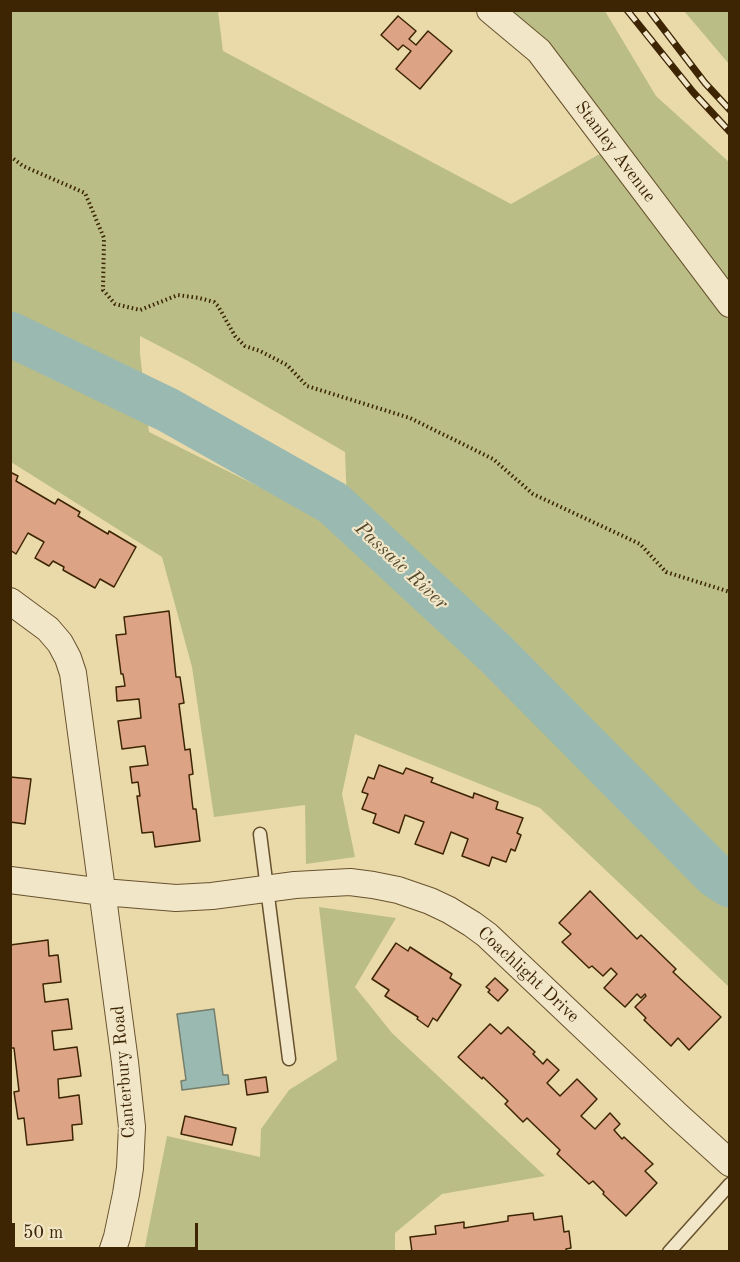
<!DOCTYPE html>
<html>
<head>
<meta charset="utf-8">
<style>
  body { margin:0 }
  #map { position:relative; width:740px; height:1262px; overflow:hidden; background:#eadaaa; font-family:"Old Standard TT",serif }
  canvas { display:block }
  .frame { position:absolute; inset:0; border:12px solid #3d2504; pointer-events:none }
  .scale { position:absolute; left:12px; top:1223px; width:186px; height:27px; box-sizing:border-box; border:3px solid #3d2504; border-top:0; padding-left:8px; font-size:18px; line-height:21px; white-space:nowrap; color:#3d2504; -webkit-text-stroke:4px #f1e7c8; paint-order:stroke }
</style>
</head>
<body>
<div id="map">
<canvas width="740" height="1262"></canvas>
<div class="frame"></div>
<div class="scale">50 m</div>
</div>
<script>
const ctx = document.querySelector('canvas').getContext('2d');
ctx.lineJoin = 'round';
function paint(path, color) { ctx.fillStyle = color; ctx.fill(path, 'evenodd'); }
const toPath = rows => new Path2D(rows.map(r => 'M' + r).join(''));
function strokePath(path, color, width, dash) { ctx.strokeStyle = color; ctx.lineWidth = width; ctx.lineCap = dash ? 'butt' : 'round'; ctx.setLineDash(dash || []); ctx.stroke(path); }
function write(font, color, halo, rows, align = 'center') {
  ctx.font = font + ' "Old Standard TT",serif'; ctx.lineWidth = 4.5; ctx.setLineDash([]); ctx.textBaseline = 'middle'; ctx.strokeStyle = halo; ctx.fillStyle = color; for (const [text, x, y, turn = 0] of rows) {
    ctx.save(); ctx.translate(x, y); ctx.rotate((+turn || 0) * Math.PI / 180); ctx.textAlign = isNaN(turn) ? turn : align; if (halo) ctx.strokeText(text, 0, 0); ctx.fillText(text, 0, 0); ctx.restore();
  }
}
paint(toPath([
  [11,11,218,11,223,51,511,204,621,142,500,11,605,11,656,96,729,162,729,987,540,808,355,734,342,794,355,857,306,864,305,805,214,817,192,667,162,557,11,462],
  [140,336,188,361,345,452,348,531,149,432,140,354],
  [684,11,729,11,729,64],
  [319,907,396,918,355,987,392,1033,545,1176,442,1194,395,1233,395,1251,144,1251,167,1136,260,1157,261,1129,289,1090,337,1060]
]), '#babe86');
const water = toPath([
  [214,1009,223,1075,228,1075,229,1084,182,1090,181,1081,186,1080,177,1014,214,1009]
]);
paint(water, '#9ab9b0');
strokePath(water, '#757e6b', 1.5);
strokePath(toPath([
  [10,334,168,410,333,503,495,653,715,875,730,885]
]), '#9ab9b0', 45);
const building = toPath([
  [398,16,416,31,409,39,416,45,428,31,452,51,420,89,396,69,411,51,403,45,398,50,381,35,398,16],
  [10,472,18,476,16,481,55,504,58,499,80,512,78,516,108,534,109,531,136,547,114,587,100,579,95,588,63,570,64,567,53,561,49,566,35,558,44,542,28,533,16,554,10,550,10,472],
  [169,611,176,677,180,677,184,703,179,704,185,750,190,749,193,774,189,775,193,809,196,809,200,841,155,847,153,832,142,833,137,796,140,796,138,782,132,783,130,767,148,765,145,746,122,749,118,721,141,718,139,699,117,701,116,687,125,686,123,674,121,674,116,635,126,634,124,617,169,611],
  [379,765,403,774,406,768,433,778,431,782,473,798,474,793,498,802,496,809,523,818,517,833,521,835,515,851,511,849,506,862,492,857,489,866,462,856,468,839,451,832,443,854,415,844,424,822,405,815,399,833,373,823,376,814,362,809,368,794,362,792,368,777,374,779,379,765],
  [10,777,31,779,25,824,10,822,10,777],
  [590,891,637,939,641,935,676,969,673,972,721,1017,689,1050,678,1038,671,1046,644,1020,646,1018,635,1007,646,996,645,994,641,998,637,994,625,1007,604,988,617,974,611,968,603,976,592,966,589,968,562,942,571,934,559,923,590,891],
  [48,940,49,956,58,955,61,982,43,984,45,1002,68,999,72,1029,52,1031,54,1050,77,1047,81,1076,58,1079,59,1098,79,1095,82,1124,72,1125,73,1140,27,1145,24,1118,18,1119,14,1092,19,1091,14,1048,10,1048,10,945,48,940],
  [396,943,408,951,410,947,452,974,450,978,461,985,437,1021,433,1018,428,1027,417,1019,418,1017,385,996,389,990,372,979,396,943],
  [495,978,508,990,498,1001,488,992,490,990,486,987,495,978],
  [490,1024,501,1034,508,1027,535,1052,533,1054,543,1064,547,1059,559,1070,547,1083,560,1096,577,1079,597,1099,581,1116,595,1129,610,1113,620,1124,614,1130,622,1139,624,1137,653,1164,645,1171,657,1183,626,1216,603,1194,604,1192,593,1181,589,1184,557,1154,560,1150,527,1118,523,1122,505,1104,508,1101,483,1077,482,1079,458,1057,490,1024],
  [266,1077,268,1092,247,1095,245,1080,266,1077],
  [185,1116,236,1128,232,1145,181,1134,185,1116],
  [533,1213,534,1220,562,1216,564,1232,569,1231,571,1248,566,1249,567,1252,412,1252,410,1237,436,1234,435,1226,464,1222,464,1228,508,1221,508,1216,533,1213]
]);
paint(building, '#dca384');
strokePath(building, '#3d2504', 1.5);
const service = toPath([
  [260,834,289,1059],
  [669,1252,730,1184]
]);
const minor = toPath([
  [490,10,539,51,730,304],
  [10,601,48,629,60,643,68,658,73,673,125,1062,132,1127,130,1168,126,1194,117,1237,112,1252],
  [10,880,103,892,176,898,212,896,295,885,350,882,373,885,398,890,430,901,449,910,472,924,487,935,678,1116,730,1163]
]);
strokePath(service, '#68522e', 15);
strokePath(minor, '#68522e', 28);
strokePath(toPath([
  [10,156,23,166,85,193,104,238,103,290,115,304,140,310,178,295,199,298,214,302,218,306,235,336,245,346,260,351,287,365,307,386,410,418,493,459,533,494,640,544,666,572,730,592]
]), '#3d2504', 4, [1.5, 3]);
strokePath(service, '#f1e7c8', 12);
strokePath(minor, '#f1e7c8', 26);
const rail = toPath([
  [627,10,693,92,730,132],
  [649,10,705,83,730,110]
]);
strokePath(rail, '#3d2504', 7);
strokePath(rail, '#f1e7c8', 4.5, [14]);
write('18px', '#3d2504', '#f1e7c8', [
  ["Stanley Avenue",615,152,53],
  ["Coachlight Drive",528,975,43],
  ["Canterbury Road",124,1072,-95]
]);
write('italic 20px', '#544a2f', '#f1e7c8', [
  ["Passaic River",401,566,43]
]);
</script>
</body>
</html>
